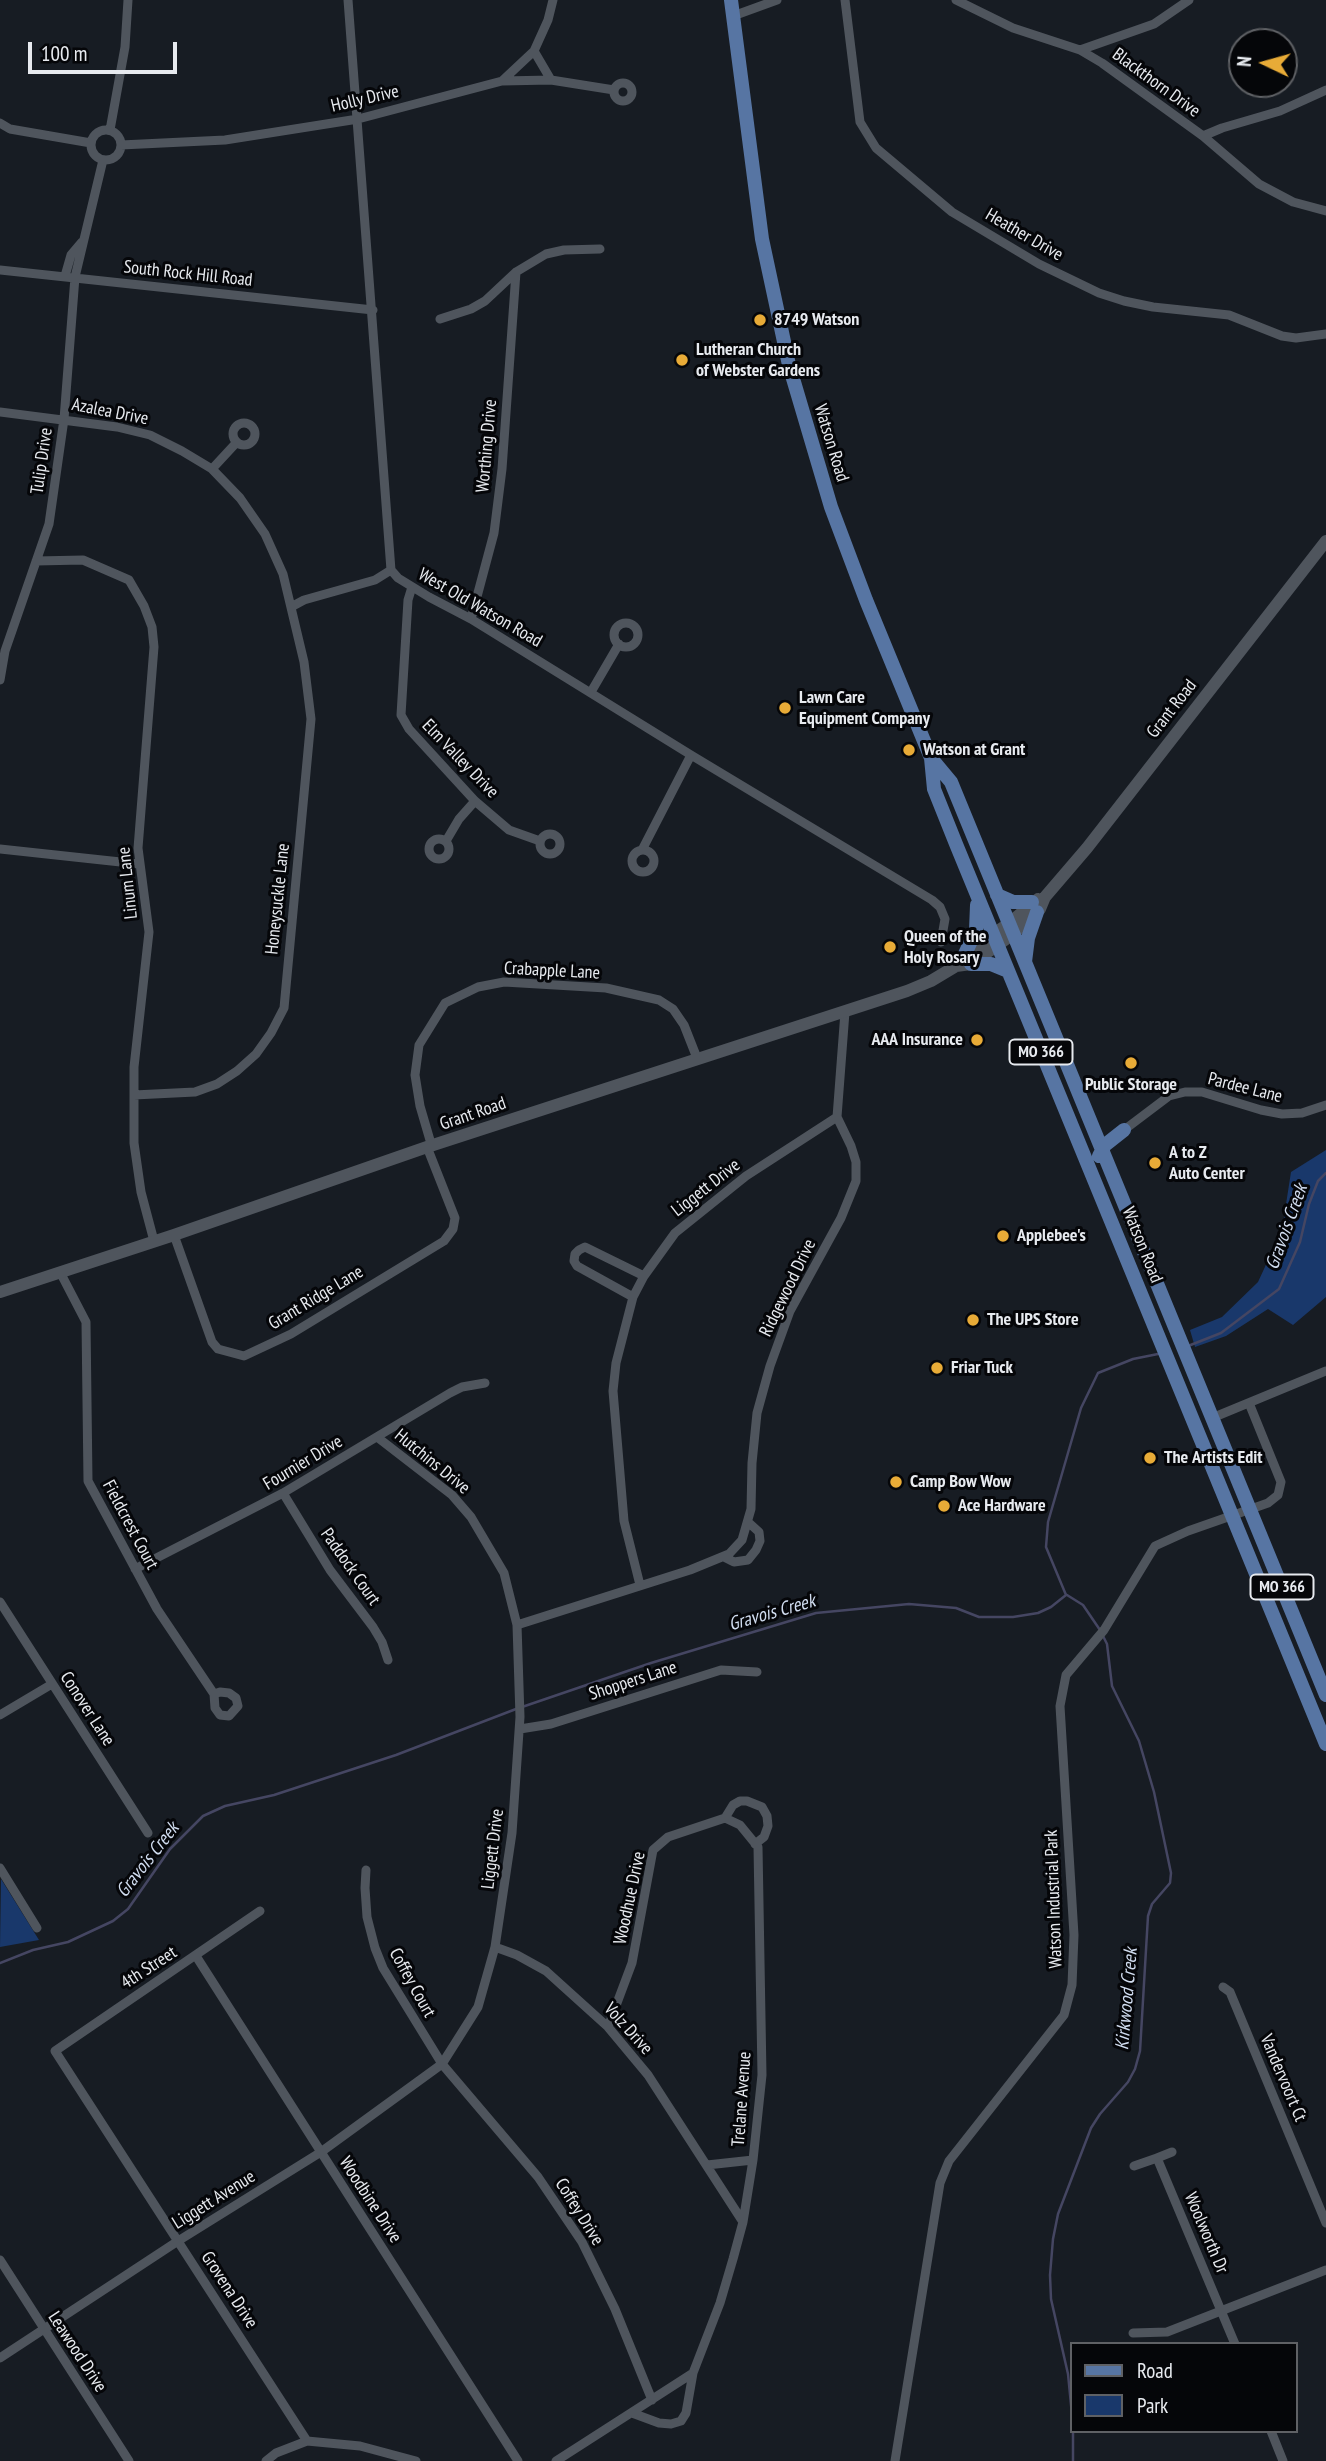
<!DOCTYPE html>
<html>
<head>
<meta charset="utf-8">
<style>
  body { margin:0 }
  #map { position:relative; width:1326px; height:2461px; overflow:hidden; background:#171c23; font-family:"PT Sans Narrow",sans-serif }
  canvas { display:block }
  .legend { position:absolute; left:1070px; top:2342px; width:228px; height:91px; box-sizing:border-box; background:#050609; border:2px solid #5f6165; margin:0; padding:9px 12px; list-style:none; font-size:21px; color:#e7eaef }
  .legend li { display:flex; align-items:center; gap:14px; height:35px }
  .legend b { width:35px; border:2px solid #5f6165 }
  .north { position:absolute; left:1228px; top:28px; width:70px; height:70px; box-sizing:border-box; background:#050609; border:2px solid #5f6165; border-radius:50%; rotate:275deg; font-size:19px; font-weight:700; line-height:28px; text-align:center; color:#e7eaef }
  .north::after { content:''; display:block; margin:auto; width:24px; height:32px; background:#e8ab37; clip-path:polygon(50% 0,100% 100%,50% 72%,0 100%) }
  .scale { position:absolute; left:28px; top:42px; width:149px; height:32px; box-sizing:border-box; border:4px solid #e7eaef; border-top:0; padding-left:9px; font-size:21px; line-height:24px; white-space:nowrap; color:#e7eaef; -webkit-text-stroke:5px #050609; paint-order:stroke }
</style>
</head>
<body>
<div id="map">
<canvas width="1326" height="2461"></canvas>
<ul class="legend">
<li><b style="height:9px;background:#5775a3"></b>Road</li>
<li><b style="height:19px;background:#19386b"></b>Park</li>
</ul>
<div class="north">N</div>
<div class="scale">100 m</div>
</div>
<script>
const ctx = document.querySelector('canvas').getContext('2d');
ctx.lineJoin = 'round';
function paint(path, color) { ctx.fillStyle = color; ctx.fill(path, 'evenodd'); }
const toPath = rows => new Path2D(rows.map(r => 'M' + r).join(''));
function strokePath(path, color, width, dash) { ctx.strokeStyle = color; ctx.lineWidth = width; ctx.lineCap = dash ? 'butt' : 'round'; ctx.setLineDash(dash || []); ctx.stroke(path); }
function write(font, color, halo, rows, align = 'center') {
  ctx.font = font + ' "PT Sans Narrow",sans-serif'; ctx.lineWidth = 6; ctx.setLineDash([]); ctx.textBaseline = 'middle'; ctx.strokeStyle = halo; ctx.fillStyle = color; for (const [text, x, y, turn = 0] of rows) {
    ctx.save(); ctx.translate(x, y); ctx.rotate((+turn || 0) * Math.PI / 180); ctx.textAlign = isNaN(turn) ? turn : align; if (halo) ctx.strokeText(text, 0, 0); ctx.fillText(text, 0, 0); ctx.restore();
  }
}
paint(toPath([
  [1326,1150,1326,1297,1293,1325,1268,1309,1226,1336,1195,1347,1190,1330,1222,1317,1258,1282,1282,1230,1291,1172],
  [1,1879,39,1940,0,1947]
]), '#19386b');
strokePath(toPath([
  [1188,1346,1221,1333,1279,1289,1300,1242,1309,1204,1318,1181,1326,1173],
  [1067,1595,1083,1605,1100,1630],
  [522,1707,651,1663,816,1613,909,1604,956,1608,979,1617,1013,1617,1038,1613,1051,1607,1066,1595,1046,1547,1048,1522,1081,1408,1098,1373,1133,1359,1158,1354],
  [0,1963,33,1950,68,1942,113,1921,128,1909,170,1849,203,1816,225,1806,274,1795,396,1755,516,1709],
  [1072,2415,1068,2374,1051,2299,1050,2275,1053,2239,1058,2214,1091,2128,1100,2114,1128,2082,1135,2069,1140,2051,1148,1916,1152,1904,1170,1883,1171,1873,1154,1792,1139,1741,1112,1686,1107,1644,1103,1636],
  [1073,2431,1073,2461]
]), '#454662', 2.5);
strokePath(toPath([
  [348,0,391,570,398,578,429,597,471,619,691,755,932,900,940,907,945,919,941,942],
  [845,0,860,122,876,148,952,212,1039,264,1099,293,1124,301,1153,307,1229,315,1282,336,1296,338,1326,334],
  [956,0,1013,28,1080,50,1102,63,1203,136,1259,184,1293,202,1326,211],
  [733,16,777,0],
  [1080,50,1154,24,1189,0],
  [534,51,551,80],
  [502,81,534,51,548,20,553,0],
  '614 92a9 9 0 1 1 18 0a9 9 0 1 1-18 0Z',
  [0,123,10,129,91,143],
  '91 145a15 15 0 1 1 30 0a15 15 0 1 1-30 0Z',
  [110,130,125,47,128,0],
  [1203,136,1222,128,1280,111,1326,90],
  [121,145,225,140,358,119,502,81,551,80,614,90],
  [0,270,373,310],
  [65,276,71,255,82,242],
  [440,319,471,309,485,301,516,272,546,254,564,250,600,249],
  [0,412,117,427,150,435,182,451,212,469,240,498,265,534,283,574,304,662,311,719,284,1008,271,1033,256,1054,237,1071,217,1084,195,1092,134,1095],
  '233 434a11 11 0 1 1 22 0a11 11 0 1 1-22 0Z',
  [212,469,237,442],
  [36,561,83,560,129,580,144,606,152,627,154,647,138,848,149,932,134,1067,134,1143,141,1192,154,1241],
  [412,587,408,600,401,715,409,729,475,801,509,830,540,841],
  [291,607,304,600,375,580,391,570],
  [471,619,494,533,502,469,516,272],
  '614 635a12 12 0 1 1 24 0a12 12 0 1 1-24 0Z',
  [0,680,5,651,49,524,64,419,75,277,103,160],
  [591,692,619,644],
  '540 844a10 10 0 1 1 20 0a10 10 0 1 1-20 0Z',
  '429 849a10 10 0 1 1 20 0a10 10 0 1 1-20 0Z',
  [446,841,459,819,475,801],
  [0,849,139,864],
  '632 861a11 11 0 1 1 22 0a11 11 0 1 1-22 0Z',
  [642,850,691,755],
  [1124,1130,1169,1096,1185,1092,1202,1092,1261,1110,1282,1114,1302,1113,1326,1105],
  [432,1147,420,1106,415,1075,419,1045,445,1003,478,987,504,982,606,988,659,1000,673,1009,684,1025,697,1058],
  [174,1235,212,1342,218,1349,244,1356,291,1334,444,1241,453,1229,455,1218,427,1147],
  [60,1272,86,1322,88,1481,157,1609,214,1694],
  [633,1297,577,1266,574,1261,575,1254,579,1250,585,1247,644,1276],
  [1212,1418,1326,1371],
  [283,1493,330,1570,373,1627,382,1642,388,1660],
  [724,1557,734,1562,748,1560,756,1550,760,1541,759,1532,748,1522],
  [135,1569,283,1493,450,1393,462,1387,485,1383],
  [640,1585,624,1521,613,1391,616,1363,633,1297,644,1276,675,1233,746,1176,837,1117,845,1012],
  [0,1602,148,1833],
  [517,1625,690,1570,729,1554,742,1540,751,1509,752,1463,757,1413,770,1366,790,1311,841,1218,856,1181,856,1162,851,1146,837,1117],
  [220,1692,229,1693,236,1698,238,1706,229,1716,220,1715,215,1708,214,1694,220,1692],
  [0,1715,52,1684],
  [520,1729,551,1724,721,1670,757,1672],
  [725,1818,733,1805,740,1801,747,1801,762,1807,767,1816,768,1826,764,1837,755,1844],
  [0,1868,37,1928],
  [366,1870,365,1888,367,1917,375,1948,383,1968,442,2064,538,2177,582,2242,615,2309,652,2400],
  [260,1911,55,2051,307,2441],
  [495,1947,517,1955,546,1971,608,2027,648,2075,743,2222],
  [196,1956,518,2461],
  [1223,1987,1230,1992,1326,2223],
  [1157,2158,1172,2152],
  [707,2165,753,2160],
  [1134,2166,1157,2158,1235,2344],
  [0,2260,129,2461],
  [1133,2333,1167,2332,1326,2270],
  [0,2358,178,2241,321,2152,442,2064,478,2007,495,1947,512,1833,520,1717,517,1625,504,1573,471,1517,452,1495,377,1437],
  [632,2413,659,2423,671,2424,681,2421,686,2413,693,2373],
  [1271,2431,1283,2461],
  [266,2461,276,2453,307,2441,360,2446,416,2461],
  [556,2461,693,2373,720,2303,733,2259,743,2222,753,2160,762,2075,758,1847,740,1825,725,1818,668,1837,653,1850,632,1963,608,2027],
  [895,2461,940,2183,949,2161,1064,2015,1072,1985,1074,1935,1060,1706,1066,1675,1104,1630,1155,1546,1188,1531,1268,1503,1278,1495,1281,1482,1249,1403]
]), '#4f555d', 9);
strokePath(toPath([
  [966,953,1008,924,1038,899],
  [0,1292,174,1235,427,1147,907,991,931,981,956,966,971,964,1013,934,1040,909,1045,897,1087,848,1326,541]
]), '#4f555d', 12);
strokePath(toPath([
  [731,0,762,239,789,365,831,507,866,600,931,758,951,782,1326,1695],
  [931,758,934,789,956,844,1326,1744],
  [997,895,1013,902,1032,902],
  [965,954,976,930,977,905],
  [1025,962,1028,938,1037,912],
  [971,964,991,964,1008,971],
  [1099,1156,1105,1145,1124,1130]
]), '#5775a3', 14);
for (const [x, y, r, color] of [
  [760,320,7,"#e8ab37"],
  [682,360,7,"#e8ab37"],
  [785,708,7,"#e8ab37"],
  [909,750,7,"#e8ab37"],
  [890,947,7,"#e8ab37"],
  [977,1040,7,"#e8ab37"],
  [1131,1063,7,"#e8ab37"],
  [1155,1163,7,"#e8ab37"],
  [1003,1236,7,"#e8ab37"],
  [973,1320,7,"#e8ab37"],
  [937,1368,7,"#e8ab37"],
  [1150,1458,7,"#e8ab37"],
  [896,1482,7,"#e8ab37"],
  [944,1506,7,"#e8ab37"]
]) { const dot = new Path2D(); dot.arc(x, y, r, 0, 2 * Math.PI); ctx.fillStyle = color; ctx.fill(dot); strokePath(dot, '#050609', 2.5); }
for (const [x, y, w] of [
  [1041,1052,63],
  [1282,1587,63]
]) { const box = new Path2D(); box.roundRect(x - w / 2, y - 12.5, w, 25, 5); ctx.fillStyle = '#050609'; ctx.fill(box); strokePath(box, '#e7eaef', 2); }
write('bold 16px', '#e7eaef', null, [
  ["MO 366",1041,1052],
  ["MO 366",1282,1587]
]);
write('18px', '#e7eaef', '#050609', [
  ["Blackthorn Drive",1156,83,36],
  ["Holly Drive",365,99,-13],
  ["Heather Drive",1024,235,30],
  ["South Rock Hill Road",188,274,6],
  ["Azalea Drive",110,412,11],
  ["Watson Road",831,443,73],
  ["Worthing Drive",487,446,-85],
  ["Tulip Drive",42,461,-82],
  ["West Old Watson Road",480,608,30],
  ["Grant Road",1172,709,-52],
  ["Elm Valley Drive",460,759,46],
  ["Linum Lane",128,883,-96],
  ["Honeysuckle Lane",278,899,-84],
  ["Crabapple Lane",552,971,3],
  ["Pardee Lane",1245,1088,14],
  ["Grant Road",473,1114,-19],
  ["Liggett Drive",706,1188,-38],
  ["Watson Road",1142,1245,68],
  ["Ridgewood Drive",788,1288,-64],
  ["Grant Ridge Lane",316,1298,-31],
  ["Hutchins Drive",432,1462,39],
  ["Fournier Drive",303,1463,-31],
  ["Fieldcrest Court",130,1525,62],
  ["Paddock Court",350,1567,55],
  ["Shoppers Lane",633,1681,-18],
  ["Conover Lane",87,1709,57],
  ["Liggett Drive",493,1849,-83],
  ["Woodhue Drive",630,1898,-78],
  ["Watson Industrial Park",1054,1899,-92],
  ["4th Street",149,1968,-33],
  ["Coffey Court",412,1983,61],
  ["Volz Drive",628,2029,48],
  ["Vandervoort Ct",1283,2078,67],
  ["Trelane Avenue",742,2099,-86],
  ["Liggett Avenue",214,2200,-32],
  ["Woodbine Drive",370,2200,57],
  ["Coffey Drive",579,2212,58],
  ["Woolworth Dr",1206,2233,67],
  ["Grovena Drive",229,2290,57],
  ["Leawood Drive",77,2352,57]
]);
write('bold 18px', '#e7eaef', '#050609', [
  ["8749 Watson",774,320],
  ["Lutheran Church",696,350],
  ["of Webster Gardens",696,371],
  ["Lawn Care",799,698],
  ["Equipment Company",799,719],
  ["Watson at Grant",923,750],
  ["Queen of the",904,937],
  ["Holy Rosary",904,958],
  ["AAA Insurance",963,1040,"right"],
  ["Public Storage",1131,1085,"center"],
  ["A to Z",1169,1153],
  ["Auto Center",1169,1174],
  ["Applebee's",1017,1236],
  ["The UPS Store",987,1320],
  ["Friar Tuck",951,1368],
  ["The Artists Edit",1164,1458],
  ["Camp Bow Wow",910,1482],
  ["Ace Hardware",958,1506]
], 'left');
write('italic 19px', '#d0dcef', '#050609', [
  ["Gravois Creek",1287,1227,-70],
  ["Gravois Creek",772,1613,-16],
  ["Gravois Creek",148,1860,-52],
  ["Kirkwood Creek",1127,1999,-85]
]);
</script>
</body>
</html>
